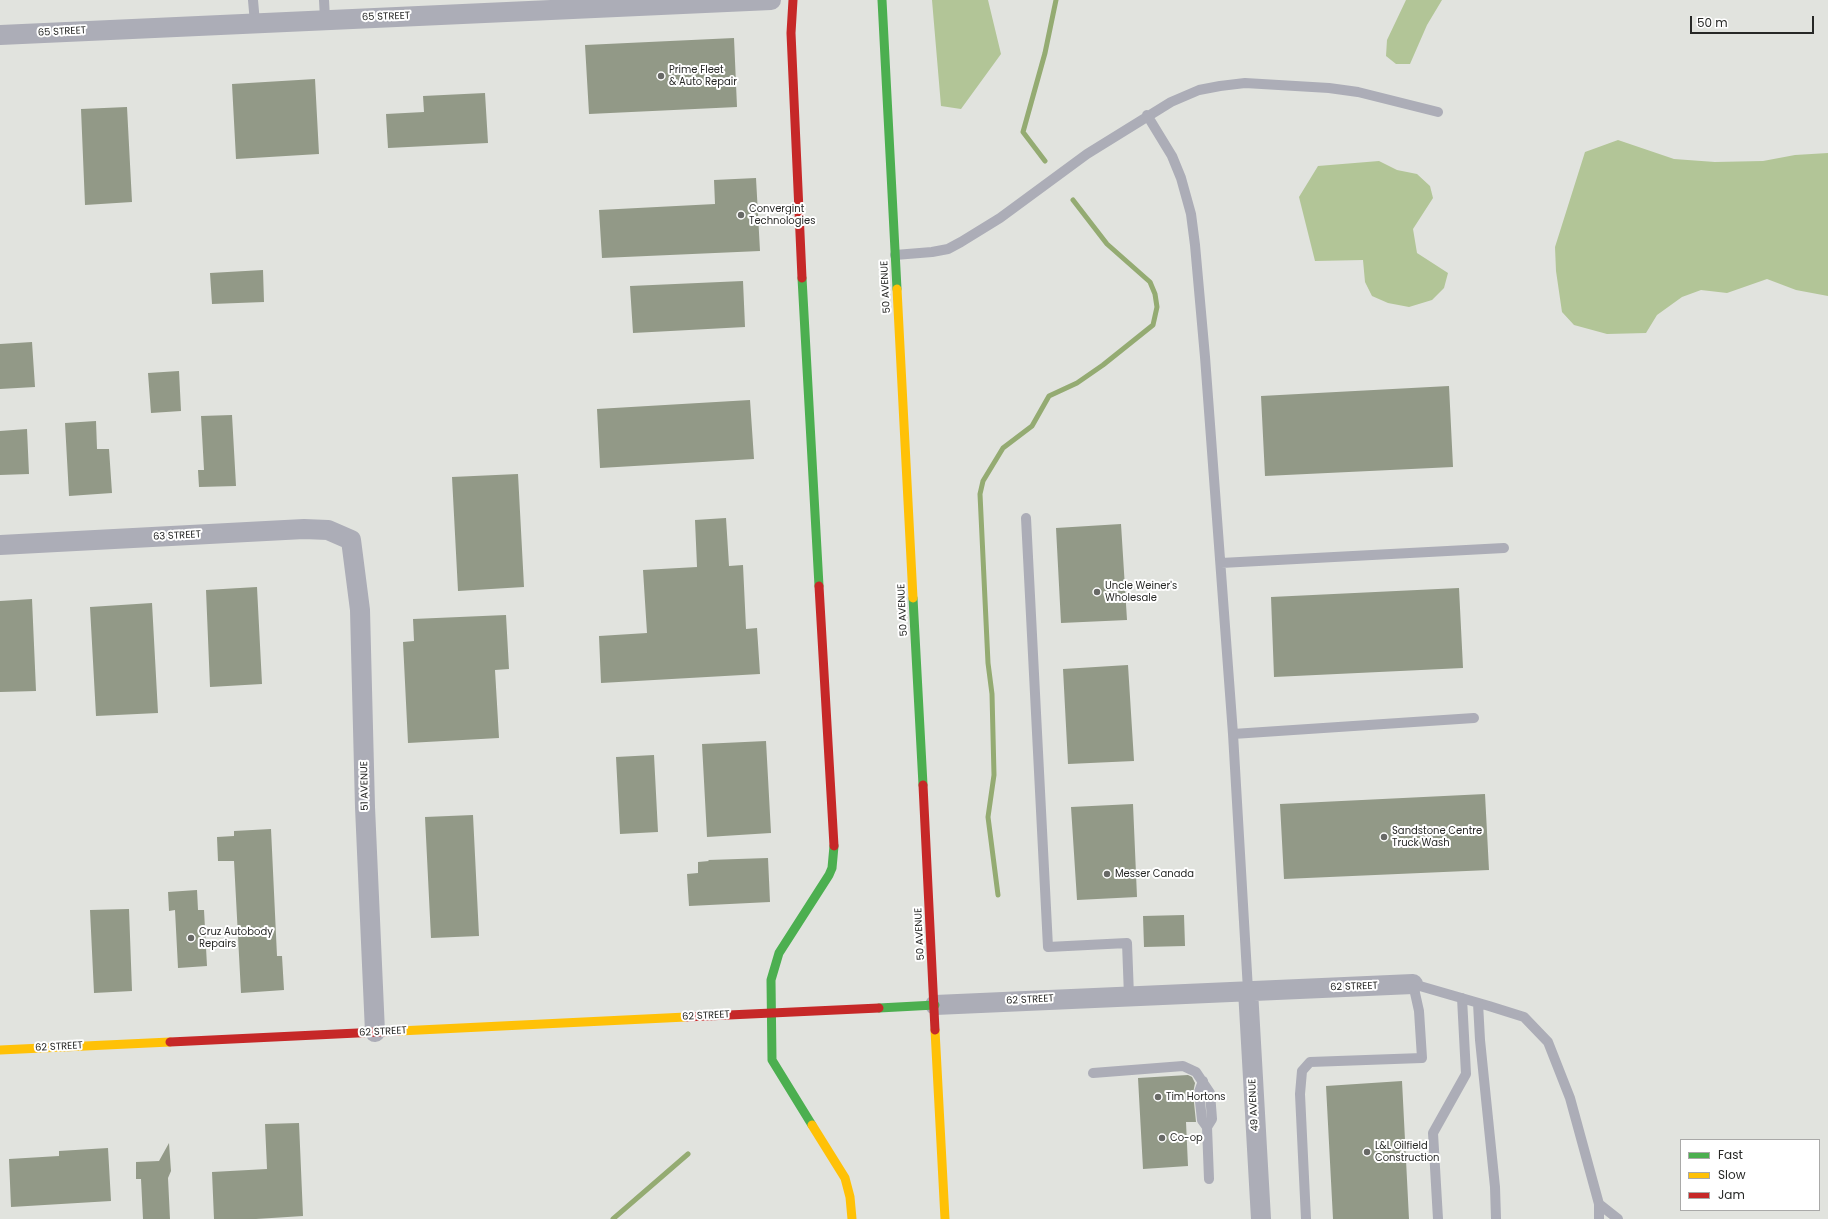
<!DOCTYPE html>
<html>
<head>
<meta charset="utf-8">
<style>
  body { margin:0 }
  #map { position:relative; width:1828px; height:1219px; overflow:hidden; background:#e1e3de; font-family:Poppins,sans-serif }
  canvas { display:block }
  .legend { position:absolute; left:1680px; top:1139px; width:140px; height:72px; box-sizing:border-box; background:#fff; border:1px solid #a9a9a8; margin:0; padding:5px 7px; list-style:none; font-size:12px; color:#272826 }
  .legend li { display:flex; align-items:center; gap:8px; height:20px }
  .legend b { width:20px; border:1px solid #a9a9a8 }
  .scale { position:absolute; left:1690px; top:16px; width:124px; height:18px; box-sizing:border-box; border:2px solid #272826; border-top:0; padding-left:5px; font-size:12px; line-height:14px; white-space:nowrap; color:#272826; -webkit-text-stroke:3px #fff; paint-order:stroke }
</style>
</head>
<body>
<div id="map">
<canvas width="1828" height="1219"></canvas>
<ul class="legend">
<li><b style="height:5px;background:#4caf50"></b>Fast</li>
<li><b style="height:5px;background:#ffc107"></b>Slow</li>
<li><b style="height:5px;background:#c62828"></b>Jam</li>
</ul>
<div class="scale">50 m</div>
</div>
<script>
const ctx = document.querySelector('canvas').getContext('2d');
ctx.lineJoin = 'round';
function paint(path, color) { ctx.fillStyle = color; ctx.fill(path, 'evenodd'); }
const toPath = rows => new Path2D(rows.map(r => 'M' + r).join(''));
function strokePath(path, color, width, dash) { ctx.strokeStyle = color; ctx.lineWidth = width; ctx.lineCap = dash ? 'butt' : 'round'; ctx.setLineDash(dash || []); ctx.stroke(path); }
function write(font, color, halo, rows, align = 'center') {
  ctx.font = font + ' Poppins,sans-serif'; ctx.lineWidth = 4; ctx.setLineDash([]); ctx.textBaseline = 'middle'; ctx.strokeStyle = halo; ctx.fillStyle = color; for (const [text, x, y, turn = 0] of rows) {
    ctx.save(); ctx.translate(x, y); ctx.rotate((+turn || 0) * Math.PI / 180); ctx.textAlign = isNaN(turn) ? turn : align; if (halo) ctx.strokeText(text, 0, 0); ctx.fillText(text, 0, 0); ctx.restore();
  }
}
paint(toPath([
  [932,0,988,0,1001,54,961,109,941,106],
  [1406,0,1442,0,1427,25,1410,64,1396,64,1386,56,1387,40],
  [1618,140,1674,159,1715,162,1763,161,1795,155,1828,153,1828,296,1796,290,1767,279,1727,293,1701,290,1682,297,1657,315,1646,333,1607,334,1574,325,1562,312,1556,271,1555,247,1585,152],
  [1379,161,1397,170,1417,174,1430,186,1433,198,1413,229,1417,253,1448,273,1444,288,1432,300,1409,307,1388,303,1372,296,1365,282,1363,260,1315,261,1299,197,1318,166]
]), '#b2c597');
strokePath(toPath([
  [1045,161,1023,132,1045,53,1056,0],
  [998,895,988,817,994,775,992,694,988,663,980,494,983,481,1003,448,1032,426,1049,396,1077,383,1103,365,1153,325,1157,307,1155,294,1150,282,1107,244,1073,200],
  [613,1219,688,1154]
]), '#94ab72', 5);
paint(toPath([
  [734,38,737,107,589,114,585,45],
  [315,79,319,154,236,159,232,84],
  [485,93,488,143,388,148,386,114,424,112,423,96],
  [127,107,132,202,85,205,81,109],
  [756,178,760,251,602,258,599,210,715,204,714,180],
  [263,270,264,302,212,304,210,273],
  [743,281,745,327,633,333,630,286],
  [32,342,35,387,0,389,0,344],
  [179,371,181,411,151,413,148,373],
  [1449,386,1453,467,1265,476,1261,396],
  [750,400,754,459,600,468,597,409],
  [232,415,236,486,199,487,198,470,204,470,201,416],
  [96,421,97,449,109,449,112,493,69,496,65,423],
  [27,429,29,474,0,475,0,431],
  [518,474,524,587,458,591,452,477],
  [726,518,729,566,743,565,746,629,757,628,760,674,601,683,599,636,647,633,643,570,697,567,695,520],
  [1121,524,1127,620,1061,623,1056,528],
  [257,587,262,684,210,687,206,590],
  [1459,588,1463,668,1274,677,1271,597],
  [32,599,36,691,0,692,0,601],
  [152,603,158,713,96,716,90,607],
  [506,615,509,669,495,670,499,738,408,743,403,642,414,641,413,619],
  [1128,665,1134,761,1068,764,1063,669],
  [766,741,771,833,707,837,702,744],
  [654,755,658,832,620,834,616,757],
  [1485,794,1489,870,1284,879,1280,804],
  [1133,804,1137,897,1077,900,1071,807],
  [473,815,479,936,431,938,425,817],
  [271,829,277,956,282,956,284,990,241,993,234,861,218,861,217,837,234,836,234,831],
  [768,858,770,902,689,906,687,874,698,873,698,862,709,861,708,860],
  [197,890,198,910,204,910,207,966,178,968,175,910,169,911,168,892],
  [129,909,132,991,94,993,90,910],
  [1184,915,1185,946,1144,947,1143,916],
  [1188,1075,1192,1077,1195,1083,1193,1093,1196,1122,1186,1122,1188,1166,1143,1169,1138,1078],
  [1402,1081,1409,1219,1333,1219,1326,1086],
  [299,1123,303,1216,256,1219,214,1219,212,1172,267,1169,265,1124],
  [169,1143,171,1171,168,1178,170,1219,143,1219,141,1179,136,1179,136,1162,159,1161],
  [108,1148,111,1201,11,1207,9,1159,59,1156,59,1151]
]), '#929987');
strokePath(toPath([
  [253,0,255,23],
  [324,0,325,19],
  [1147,115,1172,156,1181,178,1191,214,1195,245,1205,357,1233,734,1248,990],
  [895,255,932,252,948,249,961,242,1000,218,1087,154,1171,102,1199,90,1220,86,1245,83,1329,88,1358,92,1438,112],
  [1026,518,1048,947,1127,943,1129,996],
  [1221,563,1504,548],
  [1233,734,1474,718],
  [1478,1003,1480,1040,1495,1187,1496,1219],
  [1093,1073,1183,1066,1196,1072,1210,1093,1212,1119,1207,1127,1209,1179],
  [1203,1081,1199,1092,1202,1120,1207,1127],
  [1599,1204,1618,1219],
  [1306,1219,1300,1094,1302,1071,1310,1062,1422,1058,1419,1011,1413,984,1489,1006,1524,1017,1548,1042,1570,1098,1599,1204,1599,1219],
  [1438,1219,1433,1133,1466,1074,1462,998]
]), '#acadb7', 10);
strokePath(toPath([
  [0,35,771,0],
  [0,545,304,529,328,530,351,540,360,610,365,807,375,1032],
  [1248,990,1261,1219],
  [935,1005,1413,984]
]), '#acadb7', 20);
strokePath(toPath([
  [882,0,897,289],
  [802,278,819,586],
  [913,598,923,785],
  [879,1008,935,1005],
  [812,1125,772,1060,771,980,779,953,829,875,832,868,834,846]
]), '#4caf50', 9);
strokePath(toPath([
  [897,289,913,598],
  [935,1030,945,1219],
  [399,1031,686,1017],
  [0,1050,170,1042],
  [812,1125,845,1178,850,1197,852,1219]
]), '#ffc107', 9);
strokePath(toPath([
  [793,0,791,33,802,278],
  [819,586,834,846],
  [923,785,935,1030],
  [686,1017,879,1008],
  [170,1042,399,1031]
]), '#c62828', 9);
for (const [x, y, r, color] of [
  [661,76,4,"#686966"],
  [741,215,4,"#686966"],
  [1097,592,4,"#686966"],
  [1384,837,4,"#686966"],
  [1107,874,4,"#686966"],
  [191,938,4,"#686966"],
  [1158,1097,4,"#686966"],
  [1162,1138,4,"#686966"],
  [1367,1152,4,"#686966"]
]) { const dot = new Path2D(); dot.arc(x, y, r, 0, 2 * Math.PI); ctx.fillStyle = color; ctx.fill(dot); strokePath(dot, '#fff', 1.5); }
write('10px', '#272826', '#fff', [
  ["65 STREET",386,17,-2],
  ["65 STREET",62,32,-3],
  ["50 AVENUE",886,287,-93],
  ["63 STREET",177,536,-3],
  ["50 AVENUE",903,610,-93],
  ["51 AVENUE",365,786,-91],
  ["50 AVENUE",920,934,-93],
  ["62 STREET",1354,987,-2],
  ["62 STREET",1030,1000,-3],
  ["62 STREET",706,1016,-3],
  ["62 STREET",383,1032,-3],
  ["62 STREET",59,1047,-3],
  ["49 AVENUE",1254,1105,-93]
]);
write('10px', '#272826', '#fff', [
  ["Prime Fleet",669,70],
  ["& Auto Repair",669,82],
  ["Convergint",749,209],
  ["Technologies",749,221],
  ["Uncle Weiner's",1105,586],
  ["Wholesale",1105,598],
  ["Sandstone Centre",1392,831],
  ["Truck Wash",1392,843],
  ["Messer Canada",1115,874],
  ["Cruz Autobody",199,932],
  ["Repairs",199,944],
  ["Tim Hortons",1166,1097],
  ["Co-op",1170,1138],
  ["L&L Oilfield",1375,1146],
  ["Construction",1375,1158]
], 'left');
</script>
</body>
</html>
